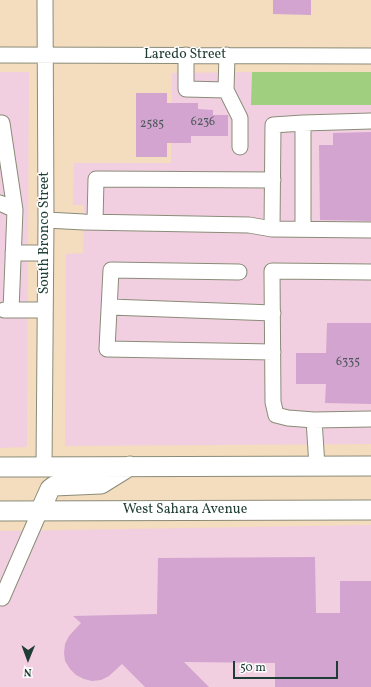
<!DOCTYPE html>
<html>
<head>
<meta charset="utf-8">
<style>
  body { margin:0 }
  #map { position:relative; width:371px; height:687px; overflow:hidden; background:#f4dcbe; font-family:Vollkorn,serif }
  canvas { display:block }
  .north { position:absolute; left:8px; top:639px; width:40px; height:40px; -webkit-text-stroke:3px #fff; paint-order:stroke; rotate:181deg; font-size:11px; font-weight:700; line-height:16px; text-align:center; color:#1f3d34 }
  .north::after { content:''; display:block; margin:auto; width:14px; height:18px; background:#1f3d34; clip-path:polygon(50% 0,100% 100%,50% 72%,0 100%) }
  .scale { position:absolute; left:233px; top:661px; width:105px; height:18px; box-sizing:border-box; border:2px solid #1f3d34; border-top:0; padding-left:5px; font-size:12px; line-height:14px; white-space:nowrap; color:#1f3d34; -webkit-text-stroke:3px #fff; paint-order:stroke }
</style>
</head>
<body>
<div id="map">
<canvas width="371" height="687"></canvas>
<div class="north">N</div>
<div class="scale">50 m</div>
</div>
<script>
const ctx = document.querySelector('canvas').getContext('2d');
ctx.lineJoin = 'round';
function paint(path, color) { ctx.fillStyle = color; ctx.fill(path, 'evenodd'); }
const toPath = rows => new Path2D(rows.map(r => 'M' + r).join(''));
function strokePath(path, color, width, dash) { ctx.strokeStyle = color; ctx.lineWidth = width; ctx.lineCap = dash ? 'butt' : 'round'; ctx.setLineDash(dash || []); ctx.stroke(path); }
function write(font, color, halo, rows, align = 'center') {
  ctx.font = font + ' Vollkorn,serif'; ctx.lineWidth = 3; ctx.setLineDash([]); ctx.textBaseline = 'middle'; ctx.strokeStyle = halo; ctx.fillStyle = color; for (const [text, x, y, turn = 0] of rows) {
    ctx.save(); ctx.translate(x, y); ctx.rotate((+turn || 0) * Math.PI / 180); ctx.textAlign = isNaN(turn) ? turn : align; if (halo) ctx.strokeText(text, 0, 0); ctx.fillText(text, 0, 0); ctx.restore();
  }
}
paint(toPath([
  [0,72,29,72,27,447,0,448],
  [252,72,251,105,371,105,371,444,65,446,66,254,83,253,84,205,73,205,74,163,171,163,172,73],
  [371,525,371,687,0,687,0,531]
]), '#f2cfe0');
paint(toPath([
  [252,72,371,72,371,105,251,105]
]), '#a0d07f');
paint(toPath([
  [273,0,311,0,311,15,273,14],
  [136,93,167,93,167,103,198,103,198,109,213,110,213,115,228,115,228,136,191,136,191,143,167,143,167,157,136,157],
  [371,132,371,221,320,220,319,145,333,145,333,133],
  [327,323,371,323,371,404,325,403,326,384,296,384,296,353,326,353],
  [315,557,316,613,340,613,340,581,371,581,371,687,275,687,275,663,184,662,209,687,145,687,122,664,109,676,101,680,92,681,84,679,76,675,70,669,65,661,64,653,65,644,69,636,81,623,73,616,157,614,158,558]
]), '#d3a4cf');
const minor = toPath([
  [0,55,371,56],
  [186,55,186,89,226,90,227,55],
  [226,90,240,118,240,147],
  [371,121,303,123,273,125,272,229,371,230],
  [0,123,2,123,15,210,11,310],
  [303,123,303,229],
  [0,203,15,210],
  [46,220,84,222,249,225,272,229],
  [95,222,96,179,273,180],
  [13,253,45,253],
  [239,272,111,270,107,349,273,352],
  [110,307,273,313],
  [4,310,45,310],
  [314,420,371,419],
  [44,466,46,220,45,0],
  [317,466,314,420,288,418,276,415,273,402,272,271,371,272],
  [2,598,40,511]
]);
const major = toPath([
  [0,467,371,466],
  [0,511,371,510],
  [40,511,50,489,54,486,101,484,130,466]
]);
strokePath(minor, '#8a8c79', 17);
strokePath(major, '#8a8c79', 21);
strokePath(minor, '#fff', 15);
strokePath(major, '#fff', 19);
write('12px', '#4c575b', null, [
  ["6236",203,123],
  ["2585",152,125],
  ["6335",348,363]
]);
write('14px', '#1f3d34', '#fff', [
  ["Laredo Street",185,55],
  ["South Bronco Street",45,233,-90],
  ["West Sahara Avenue",185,510]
]);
</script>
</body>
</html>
